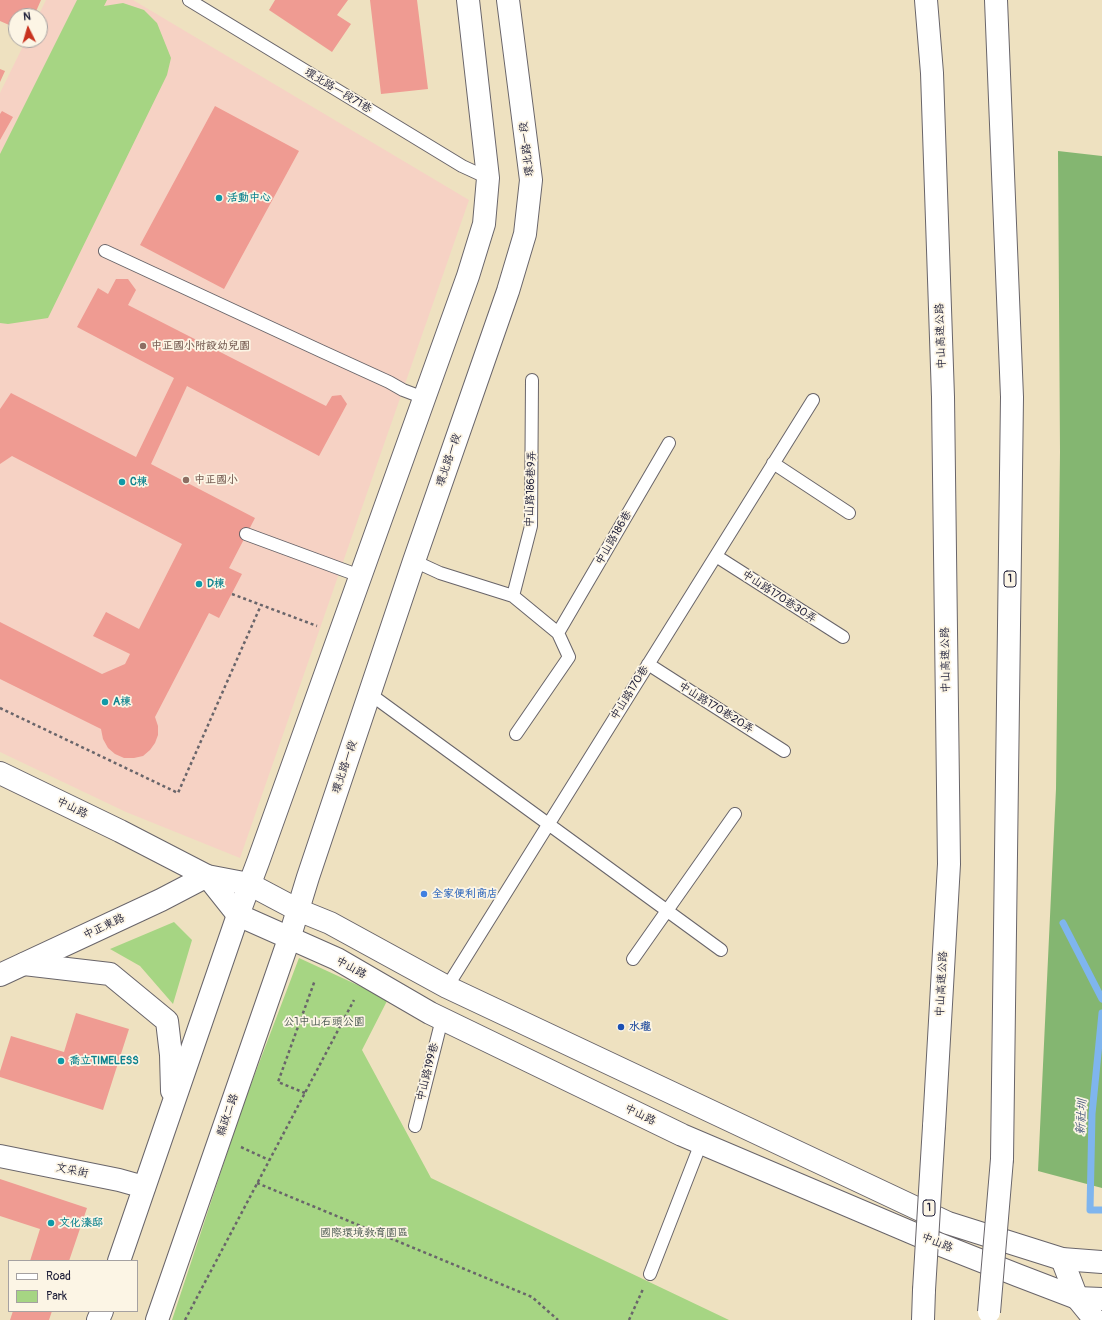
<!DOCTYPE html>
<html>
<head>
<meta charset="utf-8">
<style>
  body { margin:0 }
  #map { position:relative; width:1102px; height:1320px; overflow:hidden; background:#eee1c0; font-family:Pangolin,sans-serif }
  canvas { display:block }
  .legend { position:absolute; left:8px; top:1260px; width:130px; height:52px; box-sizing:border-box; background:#fcf5e5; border:1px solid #a5a1a1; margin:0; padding:5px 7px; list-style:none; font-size:12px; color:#22223b }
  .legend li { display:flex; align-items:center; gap:8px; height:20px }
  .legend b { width:20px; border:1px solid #a5a1a1 }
  .north { position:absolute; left:8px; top:8px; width:40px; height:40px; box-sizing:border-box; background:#fcf5e5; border:1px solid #a5a1a1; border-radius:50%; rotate:355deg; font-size:11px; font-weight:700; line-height:16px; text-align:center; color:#22223b }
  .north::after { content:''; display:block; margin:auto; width:14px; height:18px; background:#c8321e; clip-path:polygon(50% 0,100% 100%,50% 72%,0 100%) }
</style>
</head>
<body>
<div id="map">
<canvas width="1102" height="1320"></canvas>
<ul class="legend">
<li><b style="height:5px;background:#fff"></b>Road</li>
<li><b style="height:11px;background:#a6d583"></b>Park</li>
</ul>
<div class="north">N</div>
</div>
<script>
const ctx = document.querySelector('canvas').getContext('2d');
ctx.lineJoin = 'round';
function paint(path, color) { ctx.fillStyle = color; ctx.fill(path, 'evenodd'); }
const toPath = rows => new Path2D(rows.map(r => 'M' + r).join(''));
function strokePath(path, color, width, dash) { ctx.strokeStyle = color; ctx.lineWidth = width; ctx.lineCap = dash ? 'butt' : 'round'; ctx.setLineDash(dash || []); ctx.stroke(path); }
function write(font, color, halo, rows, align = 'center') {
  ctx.font = font + ' Pangolin,"LXGW WenKai TC",sans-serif'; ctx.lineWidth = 3.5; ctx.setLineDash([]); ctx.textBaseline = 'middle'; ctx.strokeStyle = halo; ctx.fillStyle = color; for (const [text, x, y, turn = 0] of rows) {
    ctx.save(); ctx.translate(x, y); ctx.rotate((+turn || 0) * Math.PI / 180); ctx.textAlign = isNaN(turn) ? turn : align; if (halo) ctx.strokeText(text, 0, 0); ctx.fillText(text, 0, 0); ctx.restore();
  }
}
paint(toPath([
  [46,0,133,0,469,200,240,858,126,812,0,752,0,93,26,40,40,40,40,16,38,16]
]), '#f6d2c4');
paint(toPath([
  [77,0,107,0,104,6,123,3,144,10,157,23,171,58,167,75,48,318,8,324,0,323,0,154],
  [174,922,192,940,173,1004,140,966,110,949],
  [299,958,388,999,362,1050,431,1178,729,1320,172,1320,242,1108]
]), '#a6d583');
paint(toPath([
  [1058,151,1102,156,1102,1188,1038,1171,1056,789,1060,452]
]), '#84b671');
strokePath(toPath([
  [1063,923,1102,999],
  [1102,1013,1092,1114,1090,1210,1102,1210]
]), '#7fb5ee', 7);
paint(toPath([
  [0,0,41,0,34,16,16,16,16,28,0,21],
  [275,0,348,0,337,15,351,24,332,52,269,10],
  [370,0,417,0,428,89,381,94],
  [0,69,5,71,0,82],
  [215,106,299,151,224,289,140,245],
  [2,111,13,117,0,140,0,114],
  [116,279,128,279,136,290,128,305,326,406,332,396,341,395,347,404,319,456,187,386,151,464,255,518,229,568,242,574,219,618,209,613,155,717,158,726,158,735,155,743,150,750,143,756,134,758,124,758,115,754,108,748,103,739,101,729,0,679,0,622,102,674,125,664,130,654,93,636,106,612,139,629,182,544,12,456,0,464,0,409,11,393,136,457,174,378,77,327,98,288,108,294],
  [76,1013,129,1029,103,1110,0,1077,0,1071,11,1036,64,1052],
  [0,1179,87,1208,69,1261,30,1261,40,1229,0,1216],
  [13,1311,52,1311,49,1320,10,1320]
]), '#ef9b92');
const service = toPath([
  [189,0,462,166,488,178],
  [105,251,321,351,389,382,403,390,424,398],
  [773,463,849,513],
  [246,534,360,576],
  [716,556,843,637],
  [414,561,440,573,513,596,558,633,569,657,516,734],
  [513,596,531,526,532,380],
  [558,633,669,443],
  [648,664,784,751],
  [370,694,721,950],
  [633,959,735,814],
  [447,987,813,400],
  [415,1126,442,1019],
  [650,1274,701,1143]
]);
const minor = toPath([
  [0,1156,119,1180,144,1187]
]);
const tertiary = toPath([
  [0,773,120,831,207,876],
  [24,964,110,974,167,1021,171,1055,172,1091],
  [1062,1259,1077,1298,1095,1320],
  [119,1261,238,915,258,862,468,276,484,224,488,178,468,0],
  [98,1320,102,1311],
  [157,1320,289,939,308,877,414,561,508,291,525,234,531,180,508,0]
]);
const secondary = toPath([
  [207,876,238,915,337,959,430,1013,682,1135,936,1243,1017,1275,1077,1298,1102,1299],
  [207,876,249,884,298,910,330,923,447,987,948,1223,1062,1259,1102,1262],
  [0,975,161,900,207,876]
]);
const motorway = toPath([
  [926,0,932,73,943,397,949,864,934,1126],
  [996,0,1012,397,1002,1159],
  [923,1320,924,1290]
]);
strokePath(service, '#69656a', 14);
strokePath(minor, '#69656a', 24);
strokePath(tertiary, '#69656a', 24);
strokePath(secondary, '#69656a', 24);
strokePath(motorway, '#69656a', 24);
strokePath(toPath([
  [232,594,317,626],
  [0,708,178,793,261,605],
  [305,1093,278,1082,315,980],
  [241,1147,269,1160],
  [257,1183,532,1297,558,1320],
  [185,1320,354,1000],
  [629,1320,643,1289]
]), '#69656a', 2.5, [3, 3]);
strokePath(service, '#fff', 12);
strokePath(minor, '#fff', 22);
strokePath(tertiary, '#fff', 22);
strokePath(secondary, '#fff', 22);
strokePath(motorway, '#fff', 22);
const motorwayBridge = toPath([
  [924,1290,934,1126],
  [989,1312,1002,1159]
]);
strokePath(motorwayBridge, '#69656a', 24, []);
strokePath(motorwayBridge, '#fff', 22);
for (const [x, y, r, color] of [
  [219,198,4,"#0f9aa8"],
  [143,346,4,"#8d6e63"],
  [186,480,4,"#8d6e63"],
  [122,482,4,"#0f9aa8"],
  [199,584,4,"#0f9aa8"],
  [105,702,4,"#0f9aa8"],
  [424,894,4,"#3f7fe0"],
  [621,1027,4,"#1a4fb4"],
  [61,1061,4,"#0f9aa8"],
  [51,1223,4,"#0f9aa8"]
]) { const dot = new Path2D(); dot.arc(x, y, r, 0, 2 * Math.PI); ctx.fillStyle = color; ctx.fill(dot); strokePath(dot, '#fcf5e5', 1.5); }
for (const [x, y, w] of [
  [1010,579,12],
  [929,1208,12]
]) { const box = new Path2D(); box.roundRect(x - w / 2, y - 8, w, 16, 3); ctx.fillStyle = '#fcf5e5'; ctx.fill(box); strokePath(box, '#22223b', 1); }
write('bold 10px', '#22223b', null, [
  ["1",1010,579],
  ["1",929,1208]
]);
write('11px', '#22223b', '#fcf5e5', [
  ["環北路一段71巷",338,91,31],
  ["環北路一段",527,149,-97],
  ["中山高速公路",941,336,-92],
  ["環北路一段",449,460,-71],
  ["中山路186巷9弄",531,489,-88],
  ["中山路186巷",614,538,-60],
  ["中山路170巷30弄",779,597,33],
  ["中山高速公路",946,660,-91],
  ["中山路170巷",630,693,-58],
  ["中山路170巷20弄",716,708,32],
  ["環北路一段",345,767,-71],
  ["中山路",72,808,26],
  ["中正東路",104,927,-25],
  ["中山路",351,968,29],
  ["中山高速公路",942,984,-87],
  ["中山路199巷",428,1072,-76],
  ["縣政二路",228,1115,-71],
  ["中山路",640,1115,26],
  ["文采街",72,1171,12],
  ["中山路",937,1243,22]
]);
write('bold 11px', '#0d838f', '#fcf5e5', [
  ["活動中心",227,198],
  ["C棟",130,482],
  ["D棟",207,584],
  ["A棟",113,702],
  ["喬立TIMELESS",69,1061],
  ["文化溱邸",59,1223]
], 'left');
write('bold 11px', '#785e54', '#fcf5e5', [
  ["中正國小附設幼兒園",151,346],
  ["中正國小",194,480]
], 'left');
write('bold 11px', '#366cbe', '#fcf5e5', [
  ["全家便利商店",432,894]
], 'left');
write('11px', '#4a5851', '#fcf5e5', [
  ["公1中山石頭公園",324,1022],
  ["國際環境教育園區",364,1233]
]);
write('bold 11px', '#164399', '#fcf5e5', [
  ["水瓏",629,1027]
], 'left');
write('italic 12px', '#43557a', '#fcf5e5', [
  ["新社圳",1082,1117,-87]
]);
</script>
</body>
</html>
